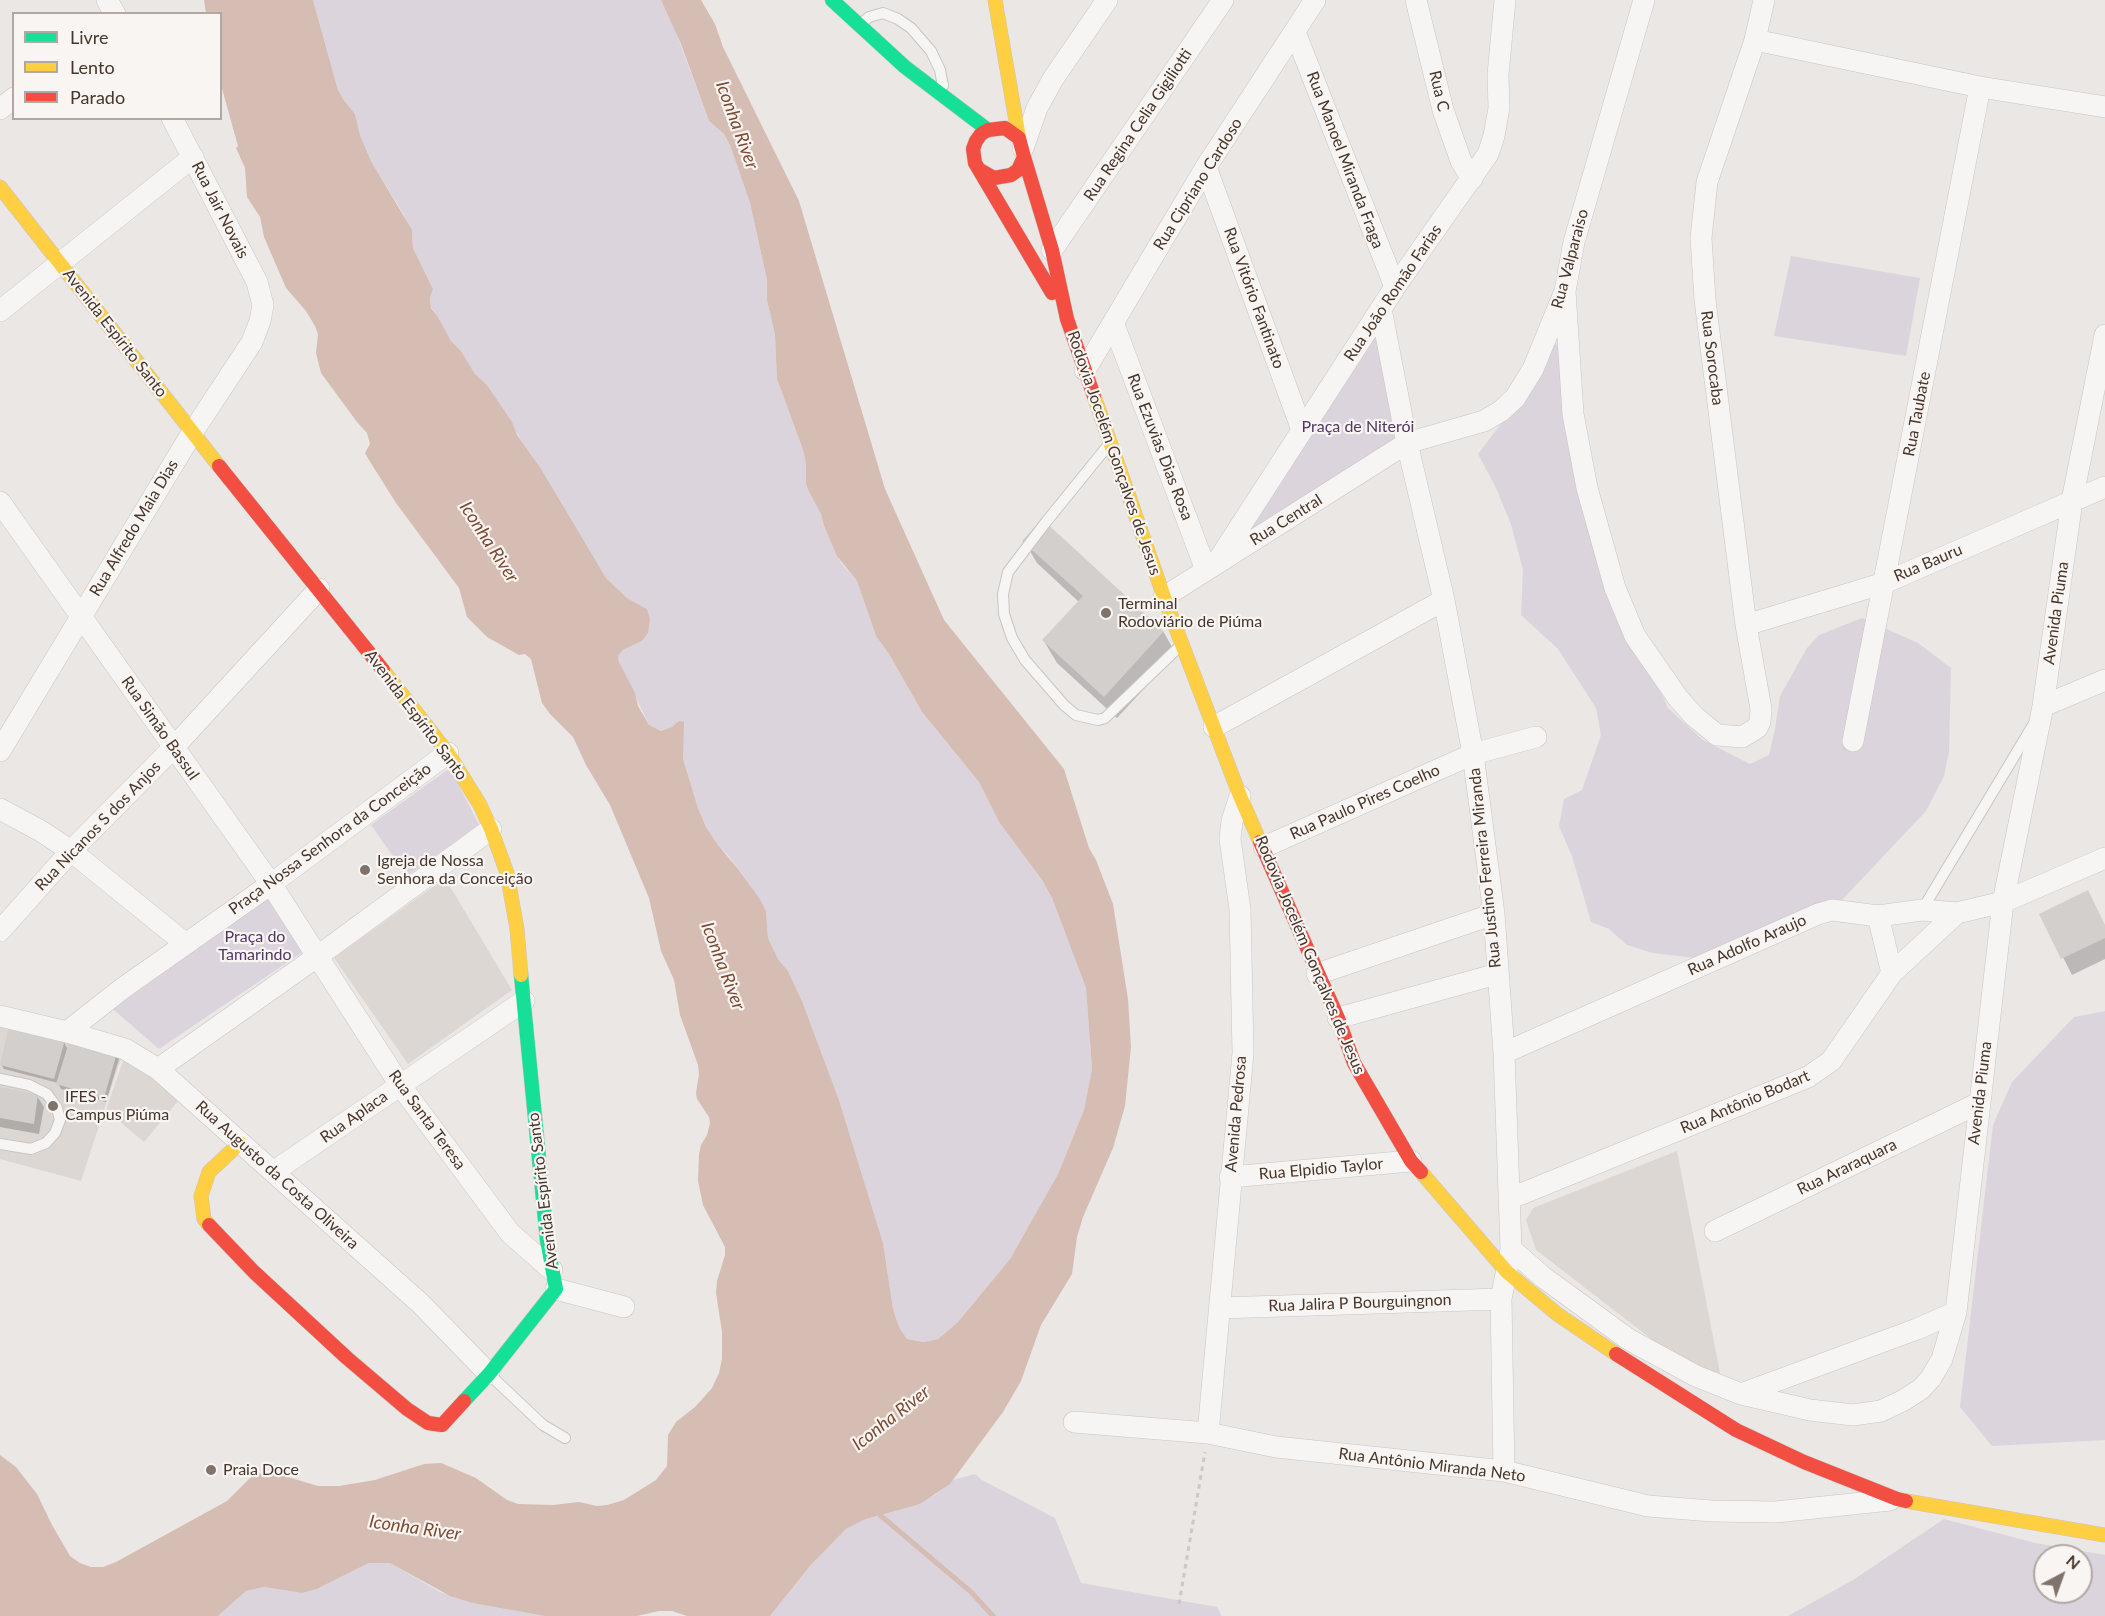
<!DOCTYPE html>
<html>
<head>
<meta charset="utf-8">
<style>
  body { margin:0 }
  #map { position:relative; width:2105px; height:1616px; overflow:hidden; background:#eae7e5; font-family:Lato,sans-serif }
  canvas { display:block }
  .legend { position:absolute; left:12px; top:12px; width:210px; height:108px; box-sizing:border-box; background:#f9f5f3; border:2px solid #b1a8a3; margin:0; padding:8px 10px; list-style:none; font-size:18px; color:#46352a }
  .legend li { display:flex; align-items:center; gap:12px; height:30px }
  .legend b { width:30px; border:2px solid #b1a8a3 }
  .north { position:absolute; left:2033px; top:1544px; width:60px; height:60px; box-sizing:border-box; background:#f9f5f3; border:2px solid #b1a8a3; border-radius:50%; rotate:41deg; font-size:16px; font-weight:700; line-height:24px; text-align:center; color:#46352a }
  .north::after { content:''; display:block; margin:auto; width:21px; height:27px; background:#7f736b; clip-path:polygon(50% 0,100% 100%,50% 72%,0 100%) }
</style>
</head>
<body>
<div id="map">
<canvas width="2105" height="1616"></canvas>
<ul class="legend">
<li><b style="height:8px;background:#16e098"></b>Livre</li>
<li><b style="height:8px;background:#ffcf43"></b>Lento</li>
<li><b style="height:8px;background:#f24e42"></b>Parado</li>
</ul>
<div class="north">N</div>
</div>
<script>
const ctx = document.querySelector('canvas').getContext('2d');
ctx.lineJoin = 'round';
function paint(path, color) { ctx.fillStyle = color; ctx.fill(path, 'evenodd'); }
const toPath = rows => new Path2D(rows.map(r => 'M' + r).join(''));
function strokePath(path, color, width, dash) { ctx.strokeStyle = color; ctx.lineWidth = width; ctx.lineCap = dash ? 'butt' : 'round'; ctx.setLineDash(dash || []); ctx.stroke(path); }
function write(font, color, halo, rows, align = 'center') {
  ctx.font = font + ' Lato,sans-serif'; ctx.lineWidth = 4.5; ctx.setLineDash([]); ctx.textBaseline = 'middle'; ctx.strokeStyle = halo; ctx.fillStyle = color; for (const [text, x, y, turn = 0] of rows) {
    ctx.save(); ctx.translate(x, y); ctx.rotate((+turn || 0) * Math.PI / 180); ctx.textAlign = isNaN(turn) ? turn : align; if (halo) ctx.strokeText(text, 0, 0); ctx.fillText(text, 0, 0); ctx.restore();
  }
}
paint(toPath([
  [445,878,512,990,408,1064,334,958],
  [0,1022,123,1052,81,1181,0,1159],
  [125,1055,179,1100,144,1142,106,1110],
  [1677,1151,1720,1373,1689,1368,1536,1250,1526,1220,1533,1208]
]), '#ddd7d3');
paint(toPath([
  [313,0,661,0,672,22,709,121,724,134,730,145,750,203,767,280,767,300,775,335,777,379,803,450,806,464,806,484,809,492,821,514,824,526,841,563,857,581,876,636,889,654,922,712,979,782,999,822,1042,880,1052,898,1086,988,1092,1069,1084,1110,1058,1174,1010,1259,958,1322,938,1339,925,1342,907,1339,899,1327,893,1309,883,1243,839,1100,802,1001,788,971,778,959,768,938,766,911,760,899,728,855,718,845,706,827,698,808,683,759,679,721,672,727,661,731,649,725,619,662,618,656,623,650,642,641,647,609,627,598,606,578,487,385,475,374,461,351,451,341,438,317,431,307,430,298,433,289,413,248,413,238,404,215,371,161,360,135,355,114,343,99,338,90],
  [1791,256,1920,278,1906,356,1774,336],
  [1381,312,1405,450,1211,576],
  [1550,331,1569,370,1622,600,1668,708,1703,740,1750,764,1769,755,1775,729,1780,696,1807,648,1819,635,1862,618,1918,643,1951,668,1949,752,1944,776,1926,811,1842,900,1695,958,1653,953,1627,945,1609,929,1591,922,1572,856,1559,826,1564,799,1582,790,1601,735,1596,708,1558,649,1521,615,1523,570,1511,524,1496,488,1478,454,1526,391],
  [450,768,479,825,407,876,371,825],
  [271,896,307,949,159,1049,113,1009],
  [2105,1011,2105,1440,1992,1446,1960,1407,1993,1125,2012,1082,2074,1017],
  [975,1474,982,1480,1055,1518,1081,1583,1217,1607,1222,1616,770,1616,810,1566,846,1529,866,1519,899,1509,935,1495,953,1480],
  [1944,1519,2035,1543,2105,1555,2105,1616,1788,1616,1853,1580],
  [2045,1556,2081,1556,2081,1592,2045,1592],
  [369,1563,390,1563,440,1592,472,1603,545,1616,218,1616,246,1591,264,1587,302,1593,317,1589]
]), '#dbd4dd');
paint(toPath([
  [204,0,313,0,338,90,343,99,355,114,360,135,371,161,412,230,413,248,433,289,430,298,431,308,438,317,451,341,461,351,475,374,487,385,512,422,517,435,541,469,606,578,627,598,647,609,650,619,648,633,642,641,623,650,618,656,619,662,635,693,638,706,649,725,661,731,672,727,679,721,684,722,683,759,698,808,706,827,718,845,738,869,760,899,766,911,768,938,778,959,788,971,802,1001,839,1100,883,1243,893,1309,899,1327,907,1339,924,1342,938,1339,958,1322,1010,1259,1058,1174,1084,1110,1092,1069,1086,988,1052,898,1042,880,999,822,979,782,922,712,889,654,876,636,857,581,837,556,824,526,821,514,809,492,806,484,806,464,803,450,777,379,775,335,767,300,767,280,750,203,730,145,724,134,709,121,681,44,661,0,701,0,715,24,723,47,799,201,885,489,944,620,1064,769,1089,848,1096,860,1113,904,1128,999,1131,1047,1125,1106,1113,1148,1083,1217,1077,1237,1072,1274,1041,1325,1021,1381,1003,1412,950,1484,920,1504,866,1519,846,1529,810,1566,770,1616,687,1616,672,1611,659,1611,637,1616,545,1616,472,1603,450,1596,390,1563,369,1563,317,1589,302,1593,264,1587,246,1591,218,1616,0,1616,0,1455,16,1467,37,1494,52,1525,70,1556,80,1563,91,1567,103,1567,116,1562,227,1501,250,1478,258,1474,271,1472,318,1486,339,1486,375,1480,424,1464,441,1463,476,1478,507,1500,518,1504,553,1505,579,1502,597,1506,607,1505,624,1500,656,1480,667,1466,668,1435,676,1422,695,1407,712,1388,719,1373,722,1359,722,1332,716,1293,717,1281,725,1255,725,1247,703,1205,698,1181,699,1154,701,1145,707,1135,710,1123,709,1117,697,1099,696,1093,699,1074,698,1065,680,1015,674,980,661,951,649,898,610,805,586,765,573,737,550,714,542,703,531,659,525,654,519,655,487,637,467,617,459,588,396,503,369,460,365,453,370,444,367,433,357,422,321,373,316,353,318,334,315,326,306,311,286,288,264,237,260,217,247,197,245,168,236,148,238,146,221,85,220,14,206,13]
]), '#d6bdb3');
paint(toPath([
  [1024,541,1163,631,1176,654,1117,718,1057,663,1044,641,1079,602,1037,563],
  [2041,914,2105,926,2105,959,2072,975],
  [64,1042,68,1050,116,1054,119,1059,106,1102,61,1089,58,1083,4,1069,1,1064],
  [0,1089,37,1096,44,1107,39,1134,0,1127]
]), '#0003');
strokePath(toPath([
  [877,1510,880,1515,971,1592,993,1616]
]), '#d6bdb3', 5);
paint(toPath([
  [1042,519,1164,631,1104,697,1042,640,1083,596,1022,541],
  [2088,890,2105,925,2105,938,2061,959,2039,914],
  [9,1026,65,1040,54,1079,0,1065],
  [70,1039,117,1053,104,1098,56,1084],
  [0,1087,38,1094,34,1124,0,1118]
]), '#d3cfcd');
const lane = toPath([
  [863,22,869,17,883,13,898,19,911,28,931,51,940,70,943,86],
  [1106,448,1046,522,1008,572,1003,594,1004,614,1012,638,1025,660,1064,705,1076,715,1098,720,1105,718,1178,648],
  [1922,910,2033,725],
  [0,1079,29,1085,47,1094,57,1108,60,1120,55,1133,46,1143,31,1149,0,1144],
  [491,1376,543,1425,565,1438]
]);
const street = toPath([
  [107,0,115,14],
  [1416,0,1443,110,1461,161,1472,179],
  [1295,32,1395,287],
  [1755,40,1980,87,2105,107],
  [0,109,14,98],
  [1023,148,1037,108,1053,79,1107,0],
  [1206,167,1302,430],
  [1052,250,1223,0],
  [1565,291,1573,414,1587,488,1615,588,1635,636,1678,698,1694,716,1717,735,1742,737,1757,728,1760,722,1761,709,1746,625,1705,300,1701,238,1707,182,1755,40,1764,0],
  [1381,309,1407,443,1444,600,1473,754,1494,914,1504,1053,1511,1249,1501,1299,1504,1471],
  [0,311,193,157],
  [1114,325,1206,570],
  [1085,370,1206,167,1315,0],
  [0,502,271,884,400,1085,510,1233,552,1270],
  [1219,559,1395,287,1488,154,1494,136,1499,108,1498,75,1505,0],
  [1164,597,1407,443,1484,421,1501,411,1515,398,1533,369,1565,291,1574,242,1644,0],
  [1746,625,1884,583,2105,487],
  [2043,706,2105,680],
  [1214,727,1444,600],
  [1853,741,1980,87],
  [0,751,192,433,252,342,260,321,263,305,257,282,172,118],
  [0,809,41,831,71,851,186,944],
  [1264,847,1473,754,1536,737],
  [1878,916,1892,973],
  [0,931,71,851,174,747,319,589],
  [1317,974,1494,914],
  [0,1016,67,1032,125,1049,158,1069,421,1304,489,1374],
  [1338,1018,1497,974],
  [67,1032,123,988,271,884,448,753],
  [1504,1053,1818,914,1832,910,1878,916,1922,910,1957,913,2003,902,2105,858],
  [158,1069,318,956,491,829],
  [273,1172,524,1001],
  [1230,1177,1411,1161],
  [1509,1199,1808,1077,1831,1061,1892,973,1957,913],
  [1715,1231,1979,1103],
  [1511,1249,1543,1277,1628,1339,1696,1376,1741,1394,1810,1410,1853,1415,1881,1411,1904,1400,1921,1389,1931,1378,1942,1359,1956,1312,2003,902,2043,706,2072,501,2105,335],
  [556,1289,624,1307],
  [1220,1308,1501,1299],
  [1741,1394,1917,1329,1956,1312],
  [1074,1422,1208,1433,1276,1447,1504,1471,1648,1506,1712,1511,1776,1512,1890,1500],
  [1208,1433,1243,1053,1240,909,1230,839,1232,821,1240,796]
]);
const fast = toPath([
  [832,0,905,67,988,130],
  [464,1401,489,1374,556,1289,547,1240,521,975]
]);
const slow = toPath([
  [995,0,1019,138],
  [0,187,219,466],
  [1094,396,1164,597,1240,796,1260,842],
  [383,670,448,753,480,805,491,829,507,873,517,929,521,975],
  [1421,1172,1507,1272,1557,1314,1616,1354],
  [209,1225,204,1219,201,1196,209,1172,240,1143],
  [1906,1501,2105,1535]
]);
const jam = toPath([
  [1024,157,1052,250,1067,319,1094,396],
  [980,170,994,178,1011,175,1018,170,1024,157,1019,138,1005,128,988,130,981,134,976,141,973,149,975,163,1052,293],
  [219,466,383,670],
  [1260,842,1338,1018,1354,1063,1411,1161,1421,1172],
  [209,1225,254,1272,347,1358,407,1409,428,1423,442,1425,464,1401],
  [1616,1354,1736,1430,1804,1462,1897,1499,1906,1501]
]);
strokePath(lane, '#c8c5c3', 12);
strokePath(street, '#c8c5c3', 22);
strokePath(fast, '#c8c5c3', 15);
strokePath(slow, '#c8c5c3', 15);
strokePath(jam, '#c8c5c3', 15);
strokePath(toPath([
  [1179,1604,1205,1452]
]), '#cbc8c5', 3, [4.5, 4.5]);
strokePath(lane, '#f7f5f4', 10);
strokePath(street, '#f7f5f4', 21);
strokePath(fast, '#16e098', 14);
strokePath(slow, '#ffcf43', 14);
strokePath(jam, '#f24e42', 14);
for (const [x, y, r, color] of [
  [1106,613,6,"#7f736b"],
  [365,870,6,"#7f736b"],
  [53,1106,6,"#7f736b"],
  [211,1470,6,"#7f736b"]
]) { const dot = new Path2D(); dot.arc(x, y, r, 0, 2 * Math.PI); ctx.fillStyle = color; ctx.fill(dot); strokePath(dot, '#f9f5f3', 2); }
write('16px', '#46352a', '#f9f5f3', [
  ["Rua C",1439,91,77],
  ["Rua Regina Celia Gigiliotti",1138,125,-56],
  ["Rua Manoel Miranda Fraga",1345,160,69],
  ["Rua Cipriano Cardoso",1198,184,-58],
  ["Rua Jair Novais",220,210,63],
  ["Rua Valparaiso",1570,259,-75],
  ["Rua João Romão Farias",1393,293,-56],
  ["Rua Vitório Fantinato",1254,298,70],
  ["Avenida Espírito Santo",115,333,52],
  ["Rua Sorocaba",1712,358,83],
  ["Rua Taubate",1917,414,-79],
  ["Rua Ezuvias Dias Rosa",1160,447,69],
  ["Rodovia Jocelém Gonçalves de Jesus",1114,453,71],
  ["Rua Central",1286,520,-32],
  ["Rua Alfredo Maia Dias",134,528,-59],
  ["Rua Bauru",1928,563,-23],
  ["Avenida Piuma",2056,613,-82],
  ["Avenida Espírito Santo",416,715,53],
  ["Rua Simão Bassul",160,728,55],
  ["Rua Paulo Pires Coelho",1365,802,-24],
  ["Rua Nicanos S dos Anjos",98,826,-46],
  ["Praça Nossa Senhora da Conceição",330,839,-36],
  ["Rua Justino Ferreira Miranda",1485,868,-96],
  ["Rua Adolfo Araujo",1747,945,-24],
  ["Rodovia Jocelém Gonçalves de Jesus",1310,955,67],
  ["Avenida Piuma",1980,1093,-83],
  ["Rua Antônio Bodart",1745,1102,-23],
  ["Avenida Pedrosa",1236,1114,-85],
  ["Rua Aplaca",354,1117,-35],
  ["Rua Santa Teresa",427,1120,54],
  ["Rua Araraquara",1847,1167,-26],
  ["Rua Elpidio Taylor",1321,1169,-5],
  ["Rua Augusto da Costa Oliveira",277,1175,42],
  ["Avenida Espírito Santo",543,1191,-97],
  ["Rua Jalira P Bourguingnon",1360,1303,-2],
  ["Rua Antônio Miranda Neto",1432,1465,7]
]);
write('16px', '#503662', '#f9f5f3', [
  ["Praça de Niterói",1358,427],
  ["Praça do",255,937],
  ["Tamarindo",255,955]
]);
write('16px', '#46352a', '#f9f5f3', [
  ["Terminal",1118,604],
  ["Rodoviário de Piúma",1118,622],
  ["Igreja de Nossa",377,861],
  ["Senhora da Conceição",377,879],
  ["IFES -",65,1097],
  ["Campus Piúma",65,1115],
  ["Praia Doce",223,1470]
], 'left');
write('italic 18px', '#7c4a31', '#f9f5f3', [
  ["Iconha River",737,125,70],
  ["Iconha River",489,542,57],
  ["Iconha River",723,966,69],
  ["Iconha River",891,1418,-38],
  ["Iconha River",415,1528,8]
]);
</script>
</body>
</html>
